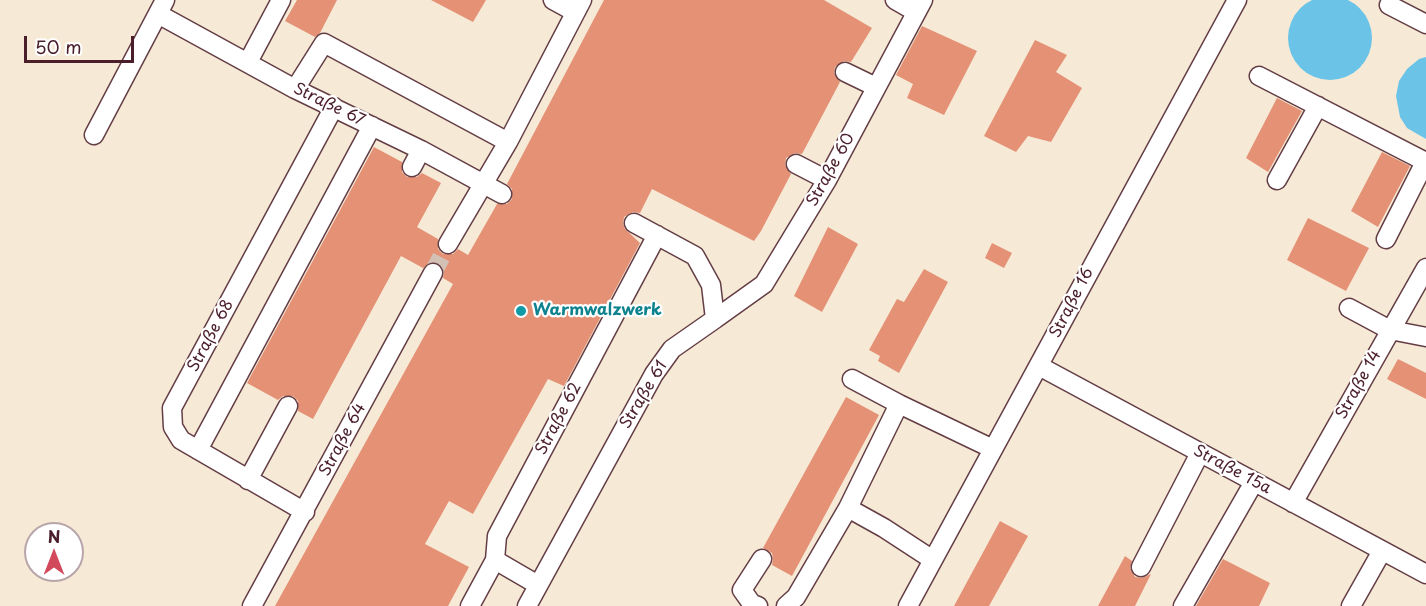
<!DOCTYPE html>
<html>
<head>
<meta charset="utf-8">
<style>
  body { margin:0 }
  #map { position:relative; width:1426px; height:606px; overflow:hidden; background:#f6ead7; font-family:"Playpen Sans",sans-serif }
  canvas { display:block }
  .north { position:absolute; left:24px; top:522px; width:60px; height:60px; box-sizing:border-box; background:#fff; border:2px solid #b7a5aa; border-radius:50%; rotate:0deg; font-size:16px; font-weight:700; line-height:24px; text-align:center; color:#4a1f2b }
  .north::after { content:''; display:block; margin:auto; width:21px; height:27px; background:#d1495b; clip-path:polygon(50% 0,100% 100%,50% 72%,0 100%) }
  .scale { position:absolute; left:24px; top:36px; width:110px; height:27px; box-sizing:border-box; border:3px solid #4a1f2b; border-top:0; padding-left:8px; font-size:18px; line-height:21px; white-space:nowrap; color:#4a1f2b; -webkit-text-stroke:4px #fff; paint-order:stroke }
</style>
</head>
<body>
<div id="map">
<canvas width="1426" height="606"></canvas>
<div class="north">N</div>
<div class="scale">50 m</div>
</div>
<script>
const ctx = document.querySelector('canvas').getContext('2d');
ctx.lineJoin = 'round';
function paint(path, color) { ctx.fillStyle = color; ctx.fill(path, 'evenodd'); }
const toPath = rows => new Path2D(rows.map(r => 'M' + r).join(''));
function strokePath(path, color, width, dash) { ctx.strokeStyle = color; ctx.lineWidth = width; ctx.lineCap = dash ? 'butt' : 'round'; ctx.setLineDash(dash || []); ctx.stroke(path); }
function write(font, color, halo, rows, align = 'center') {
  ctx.font = font + ' "Playpen Sans",sans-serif'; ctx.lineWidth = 4.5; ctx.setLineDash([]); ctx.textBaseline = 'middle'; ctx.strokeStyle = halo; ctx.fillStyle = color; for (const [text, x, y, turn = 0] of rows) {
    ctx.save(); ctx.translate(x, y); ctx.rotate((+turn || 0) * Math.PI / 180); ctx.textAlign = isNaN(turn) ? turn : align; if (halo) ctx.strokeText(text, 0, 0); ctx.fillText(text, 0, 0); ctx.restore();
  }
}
paint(toPath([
  '1288 38a42 42 0 1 1 84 0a42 42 0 1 1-84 0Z',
  [1426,57,1426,139,1407,128,1400,117,1396,96,1399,81,1407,69,1419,59]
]), '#6bc3e8');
paint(toPath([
  [297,0,337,0,320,33,315,37,285,21],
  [431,0,486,0,473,22],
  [604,0,824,0,872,28,851,62,844,61,835,67,834,73,840,82,802,154,795,153,786,158,785,165,791,174,761,231,754,241,652,189,640,213,633,212,624,217,623,224,625,229,640,243,564,386,548,379,473,514,449,501,425,544,469,567,448,606,275,606,453,284,443,278,444,272,439,263,432,262,423,268,401,256,313,419,298,411,298,401,293,396,283,396,278,400,247,383,374,147,402,162,402,172,407,177,417,177,422,173,441,183,417,227,438,239,438,249,443,254,453,254,458,249,468,255,497,204,507,204,512,199,512,189,507,184],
  [922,26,977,51,944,115,907,98,913,84,896,75],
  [1035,40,1067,55,1056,72,1082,88,1051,142,1028,136,1016,152,984,136],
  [1277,98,1302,111,1268,172,1246,158],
  [1382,152,1410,166,1378,227,1351,211],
  [1308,218,1369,248,1346,291,1287,260],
  [828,227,858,244,822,312,794,296],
  [992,243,1012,253,1004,268,985,258],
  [924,269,948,282,899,373,878,361,880,356,869,350,897,299,904,302],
  [1398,359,1426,373,1426,399,1387,379],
  [846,397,879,415,792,576,772,565,773,559,772,553,763,548],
  [1000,521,1028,536,989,606,954,606],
  [1125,556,1132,561,1130,568,1135,577,1142,578,1151,574,1135,606,1098,606],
  [1223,559,1270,583,1259,606,1196,606]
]), '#e49175');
strokePath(toPath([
  [433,273,448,244]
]), '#d4c1b5', 18, [18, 9]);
const minor = toPath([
  [553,0,575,12],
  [895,0,916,12],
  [1389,5,1426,24],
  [158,14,295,89,421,150,502,194],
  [248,62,281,0],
  [845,72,876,87],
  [1259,76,1426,162],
  [295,89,324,43,508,142],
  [94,135,165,0],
  [796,164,827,180],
  [412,167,421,150],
  [1277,180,1318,106],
  [1386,239,1425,162],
  [448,244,508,142,582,0],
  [1349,308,1390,330,1426,337],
  [715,319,764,284,827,180,923,0],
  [1039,366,1426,574],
  [852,379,899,404],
  [198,450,372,126],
  [248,480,288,406],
  [1293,503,1426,268],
  [848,508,899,404,993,449],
  [305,512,181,440,173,427,172,408,334,107],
  [495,560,538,585],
  [1141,567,1200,453],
  [252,606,433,273],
  [470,606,495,560,497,536,657,235],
  [527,606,654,374,672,349,715,319,711,285,695,256,634,223],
  [758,606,752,604,742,590,762,559],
  [786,606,796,597,848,508,884,528,933,560],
  [908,606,1237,0],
  [1183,606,1254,482],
  [1351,606,1382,551]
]);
strokePath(minor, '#643d45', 21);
strokePath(minor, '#fff', 18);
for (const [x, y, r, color] of [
  [521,311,6,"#0f9aa8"]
]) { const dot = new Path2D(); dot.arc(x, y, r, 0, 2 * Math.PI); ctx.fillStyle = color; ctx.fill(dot); strokePath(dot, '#fff', 2); }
write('16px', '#4a1f2b', '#fff', [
  ["Straße 67",329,105,26],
  ["Straße 60",831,170,-61],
  ["Straße 16",1072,303,-63],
  ["Straße 68",211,336,-62],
  ["Straße 14",1359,385,-61],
  ["Straße 61",644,395,-59],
  ["Straße 62",559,419,-62],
  ["Straße 64",343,440,-62],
  ["Straße 15a",1232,470,28]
]);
write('bold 16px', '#0d838f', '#fff', [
  ["Warmwalzwerk",533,311]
], 'left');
</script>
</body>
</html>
